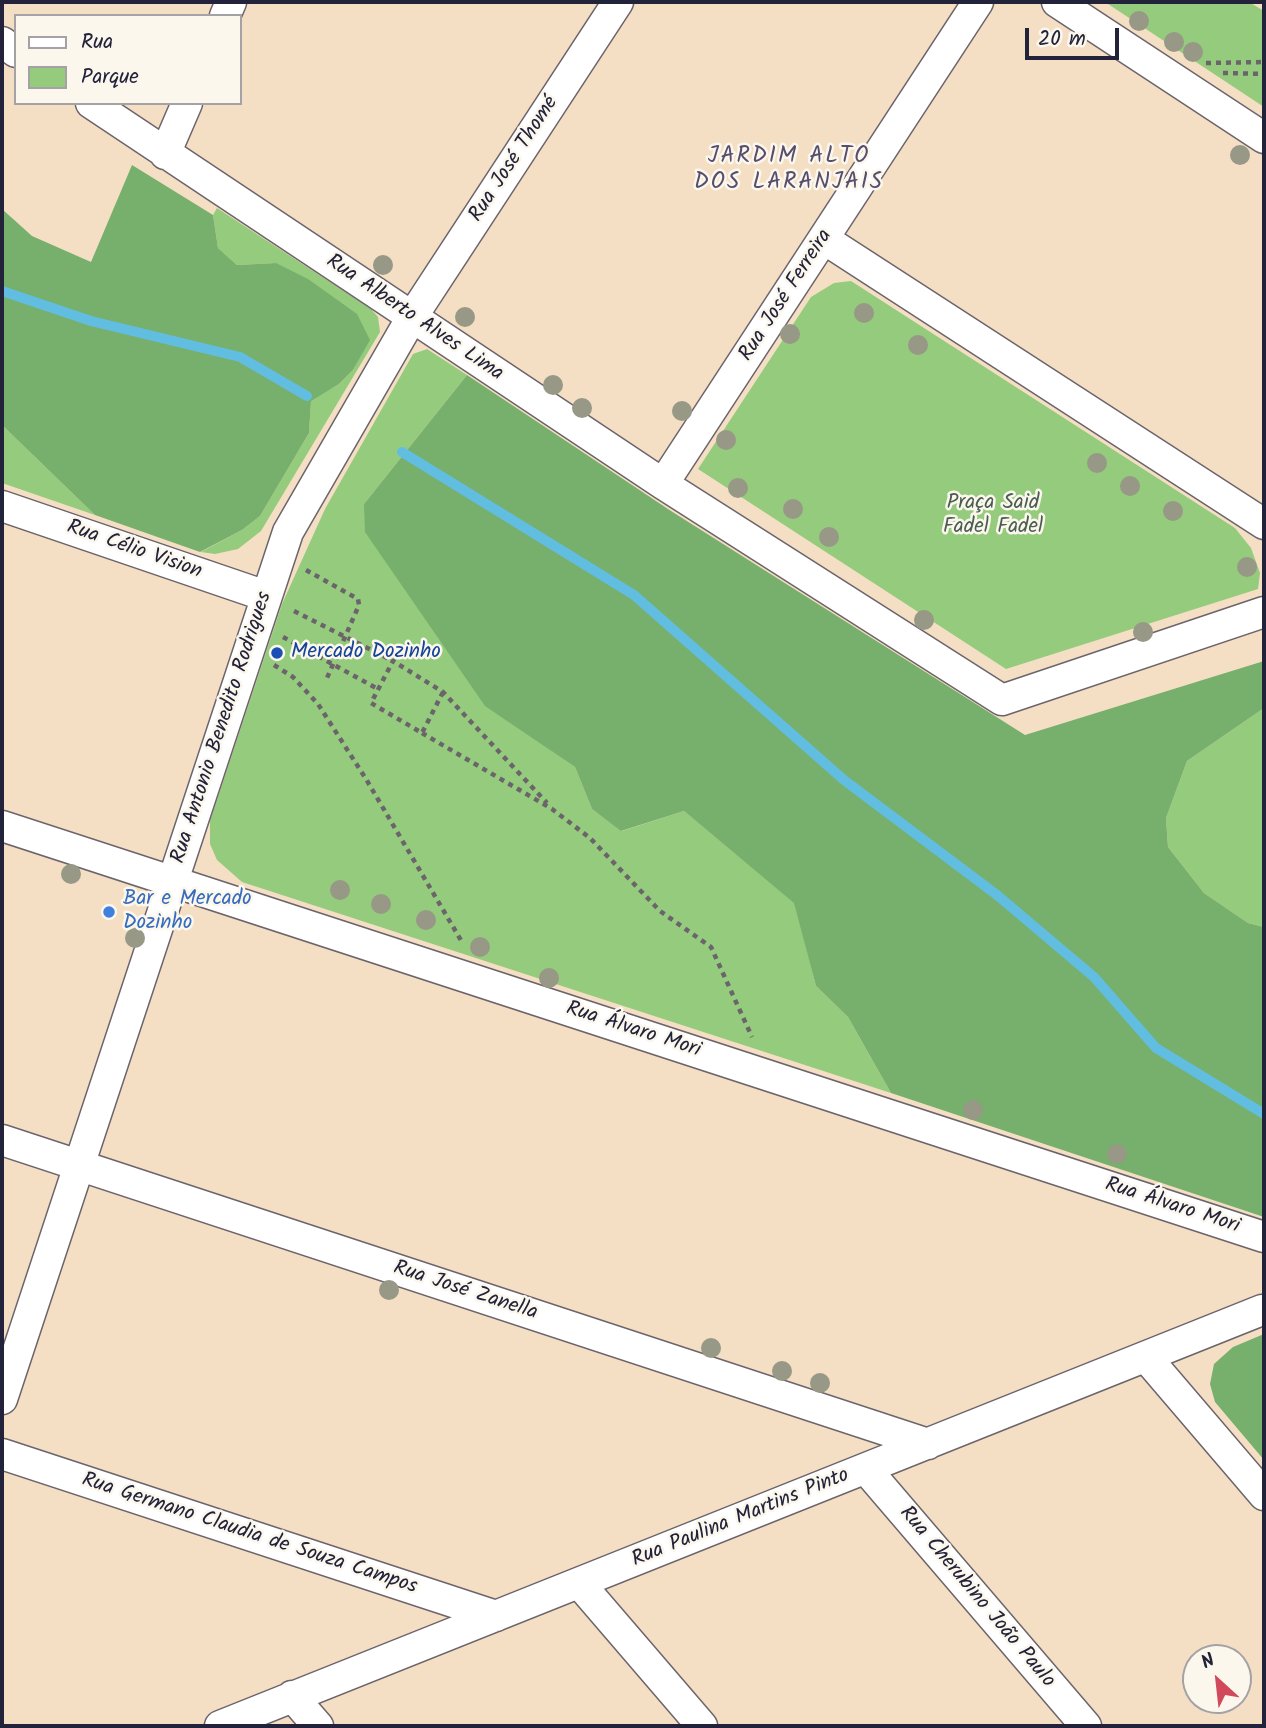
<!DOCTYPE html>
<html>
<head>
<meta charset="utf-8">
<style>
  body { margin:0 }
  #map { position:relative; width:1266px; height:1728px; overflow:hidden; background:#f5dfc4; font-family:Kalam,sans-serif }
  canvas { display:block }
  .frame { position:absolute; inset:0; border:4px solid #22223b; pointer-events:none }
  .legend { position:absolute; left:14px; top:14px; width:228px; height:91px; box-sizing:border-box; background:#fbf7ec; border:2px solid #a4a2a5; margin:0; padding:9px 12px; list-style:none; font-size:21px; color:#22223b }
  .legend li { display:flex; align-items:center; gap:14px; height:35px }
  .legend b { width:35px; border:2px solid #a4a2a5 }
  .north { position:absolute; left:1182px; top:1644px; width:70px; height:70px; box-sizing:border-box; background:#fbf7ec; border:2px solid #a4a2a5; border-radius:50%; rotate:333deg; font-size:19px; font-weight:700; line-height:28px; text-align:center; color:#22223b }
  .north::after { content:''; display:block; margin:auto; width:24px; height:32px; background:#d1495b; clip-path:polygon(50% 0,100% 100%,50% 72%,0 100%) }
  .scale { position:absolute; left:1025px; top:28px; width:94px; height:32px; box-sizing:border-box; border:4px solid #22223b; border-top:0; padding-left:9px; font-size:21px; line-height:24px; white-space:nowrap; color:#22223b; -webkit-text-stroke:5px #fbf7ec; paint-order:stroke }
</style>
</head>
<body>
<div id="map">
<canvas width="1266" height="1728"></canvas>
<div class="frame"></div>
<ul class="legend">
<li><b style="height:9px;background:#fff"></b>Rua</li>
<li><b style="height:19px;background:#94cb7d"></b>Parque</li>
</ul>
<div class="north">N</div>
<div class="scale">20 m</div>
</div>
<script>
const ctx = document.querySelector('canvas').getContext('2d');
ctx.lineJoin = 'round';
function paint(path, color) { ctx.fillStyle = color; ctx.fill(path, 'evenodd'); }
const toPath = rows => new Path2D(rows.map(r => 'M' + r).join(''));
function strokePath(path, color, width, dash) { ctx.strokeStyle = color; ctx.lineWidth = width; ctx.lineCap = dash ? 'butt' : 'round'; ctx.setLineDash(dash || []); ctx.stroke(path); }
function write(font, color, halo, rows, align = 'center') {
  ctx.font = font + ' Kalam,sans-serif'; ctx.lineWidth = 5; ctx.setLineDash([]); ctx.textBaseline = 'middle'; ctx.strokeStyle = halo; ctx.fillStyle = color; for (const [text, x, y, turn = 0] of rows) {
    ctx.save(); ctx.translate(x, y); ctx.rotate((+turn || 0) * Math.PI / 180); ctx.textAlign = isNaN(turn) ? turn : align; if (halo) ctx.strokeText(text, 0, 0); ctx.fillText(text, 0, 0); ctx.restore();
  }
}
paint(toPath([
  [1105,2,1249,2,1264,11,1264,107],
  [217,208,371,309,378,317,380,332,261,531,238,549,215,554,201,552,242,530,260,516,309,433,311,400,339,384,353,370,369,340,276,263,237,265,218,248,213,215],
  [851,281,1235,528,1251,548,1260,573,1258,589,1006,669,698,469,811,297,834,283],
  [427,349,467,375,364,504,485,705,575,767,592,809,622,831,684,811,795,903,816,986,848,1017,891,1093,242,882,217,860,210,844,210,821,282,604,325,509,413,354],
  [2,425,95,515,2,483],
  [1264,708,1264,927,1248,923,1204,893,1168,847,1166,818,1187,761]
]), '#94cb7d');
paint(toPath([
  [132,165,213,215,218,248,237,265,276,263,308,279,357,314,370,340,353,370,339,384,311,401,309,433,260,516,242,530,200,552,95,515,2,425,2,209,32,236,91,262],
  [467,375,671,511,1025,735,1264,661,1264,708,1187,761,1166,818,1168,847,1204,893,1248,923,1264,927,1264,1217,891,1093,848,1017,816,986,794,903,684,811,621,831,592,809,575,767,485,706,365,532,364,504],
  [1264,1334,1264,1460,1215,1402,1210,1384,1214,1364,1233,1347]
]), '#77af6c');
strokePath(toPath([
  [2,291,91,321,240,357,307,396],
  [402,452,634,595,844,780,997,895,1094,977,1156,1048,1264,1114]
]), '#62bee0', 10);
const minor = toPath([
  [1057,2,1264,138],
  [225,16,231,2],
  [2,42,16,52],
  [91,103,663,484,1002,700,1264,612],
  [165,154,187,103],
  [824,239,1264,524],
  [663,484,978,2],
  [2,506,266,596],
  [2,826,1264,1237],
  [2,1140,928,1444],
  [1146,1357,1264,1495],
  [2,1399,288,532,412,317,618,2],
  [2,1454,496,1616],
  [866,1469,1086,1726],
  [580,1584,702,1726],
  [292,1696,318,1726],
  [220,1726,1262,1310]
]);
strokePath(minor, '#6c646b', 33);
strokePath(toPath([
  [1206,63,1264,62],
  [1223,73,1264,74],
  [306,570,358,599,359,605,327,678],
  [294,611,393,661],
  [283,637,378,689],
  [274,665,293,677,318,704,366,779,462,942],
  [443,692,422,733,371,703,393,661,443,692,547,803],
  [422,733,552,809,590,838,660,911,711,947,752,1037]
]), '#6c646b', 4.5, [5, 5]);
strokePath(minor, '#fff', 30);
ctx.fillStyle = '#979885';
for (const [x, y] of [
  [1139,21],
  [1174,42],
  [1193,52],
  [1240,155],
  [383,265],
  [864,313],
  [465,317],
  [790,334],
  [918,345],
  [553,385],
  [582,408],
  [682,411],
  [726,440],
  [1097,463],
  [1130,486],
  [738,488],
  [793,509],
  [1173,511],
  [829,537],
  [1247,567],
  [924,620],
  [1143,632],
  [71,874],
  [340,890],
  [381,904],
  [426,920],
  [135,938],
  [480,947],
  [549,978],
  [973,1110],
  [1117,1154],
  [389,1290],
  [711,1348],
  [782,1371],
  [820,1383]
]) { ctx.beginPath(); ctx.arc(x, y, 10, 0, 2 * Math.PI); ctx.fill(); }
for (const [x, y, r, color] of [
  [277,653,7,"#1a4fb4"],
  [109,912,7,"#3f7fe0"]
]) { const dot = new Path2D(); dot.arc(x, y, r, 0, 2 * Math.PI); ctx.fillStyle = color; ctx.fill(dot); strokePath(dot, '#fbf7ec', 2.5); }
write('21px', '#22223b', '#fbf7ec', [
  ["Rua José Thomé",515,160,-57],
  ["Rua José Ferreira",787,296,-57],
  ["Rua Alberto Alves Lima",414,319,34],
  ["Rua Célio Vision",134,551,19],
  ["Rua Antonio Benedito Rodrigues",223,728,-72],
  ["Rua Álvaro Mori",633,1031,18],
  ["Rua Álvaro Mori",1172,1207,18],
  ["Rua José Zanella",465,1292,18],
  ["Rua Paulina Martins Pinto",741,1519,-22],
  ["Rua Germano Claudia de Souza Campos",249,1535,18],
  ["Rua Cherubino João Paulo",976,1598,50]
]);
write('21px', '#4a5d52', '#fbf7ec', [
  ["Praça Said",993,504],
  ["Fadel Fadel",993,528]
]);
write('21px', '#164399', '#fbf7ec', [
  ["Mercado Dozinho",291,653]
], 'left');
write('21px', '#366cbe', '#fbf7ec', [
  ["Bar e Mercado",123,900],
  ["Dozinho",123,924]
], 'left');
ctx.letterSpacing = '2px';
write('23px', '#574e6d', '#fbf7ec', [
  ["JARDIM ALTO",789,158],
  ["DOS LARANJAIS",789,184]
]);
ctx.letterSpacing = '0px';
</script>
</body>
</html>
